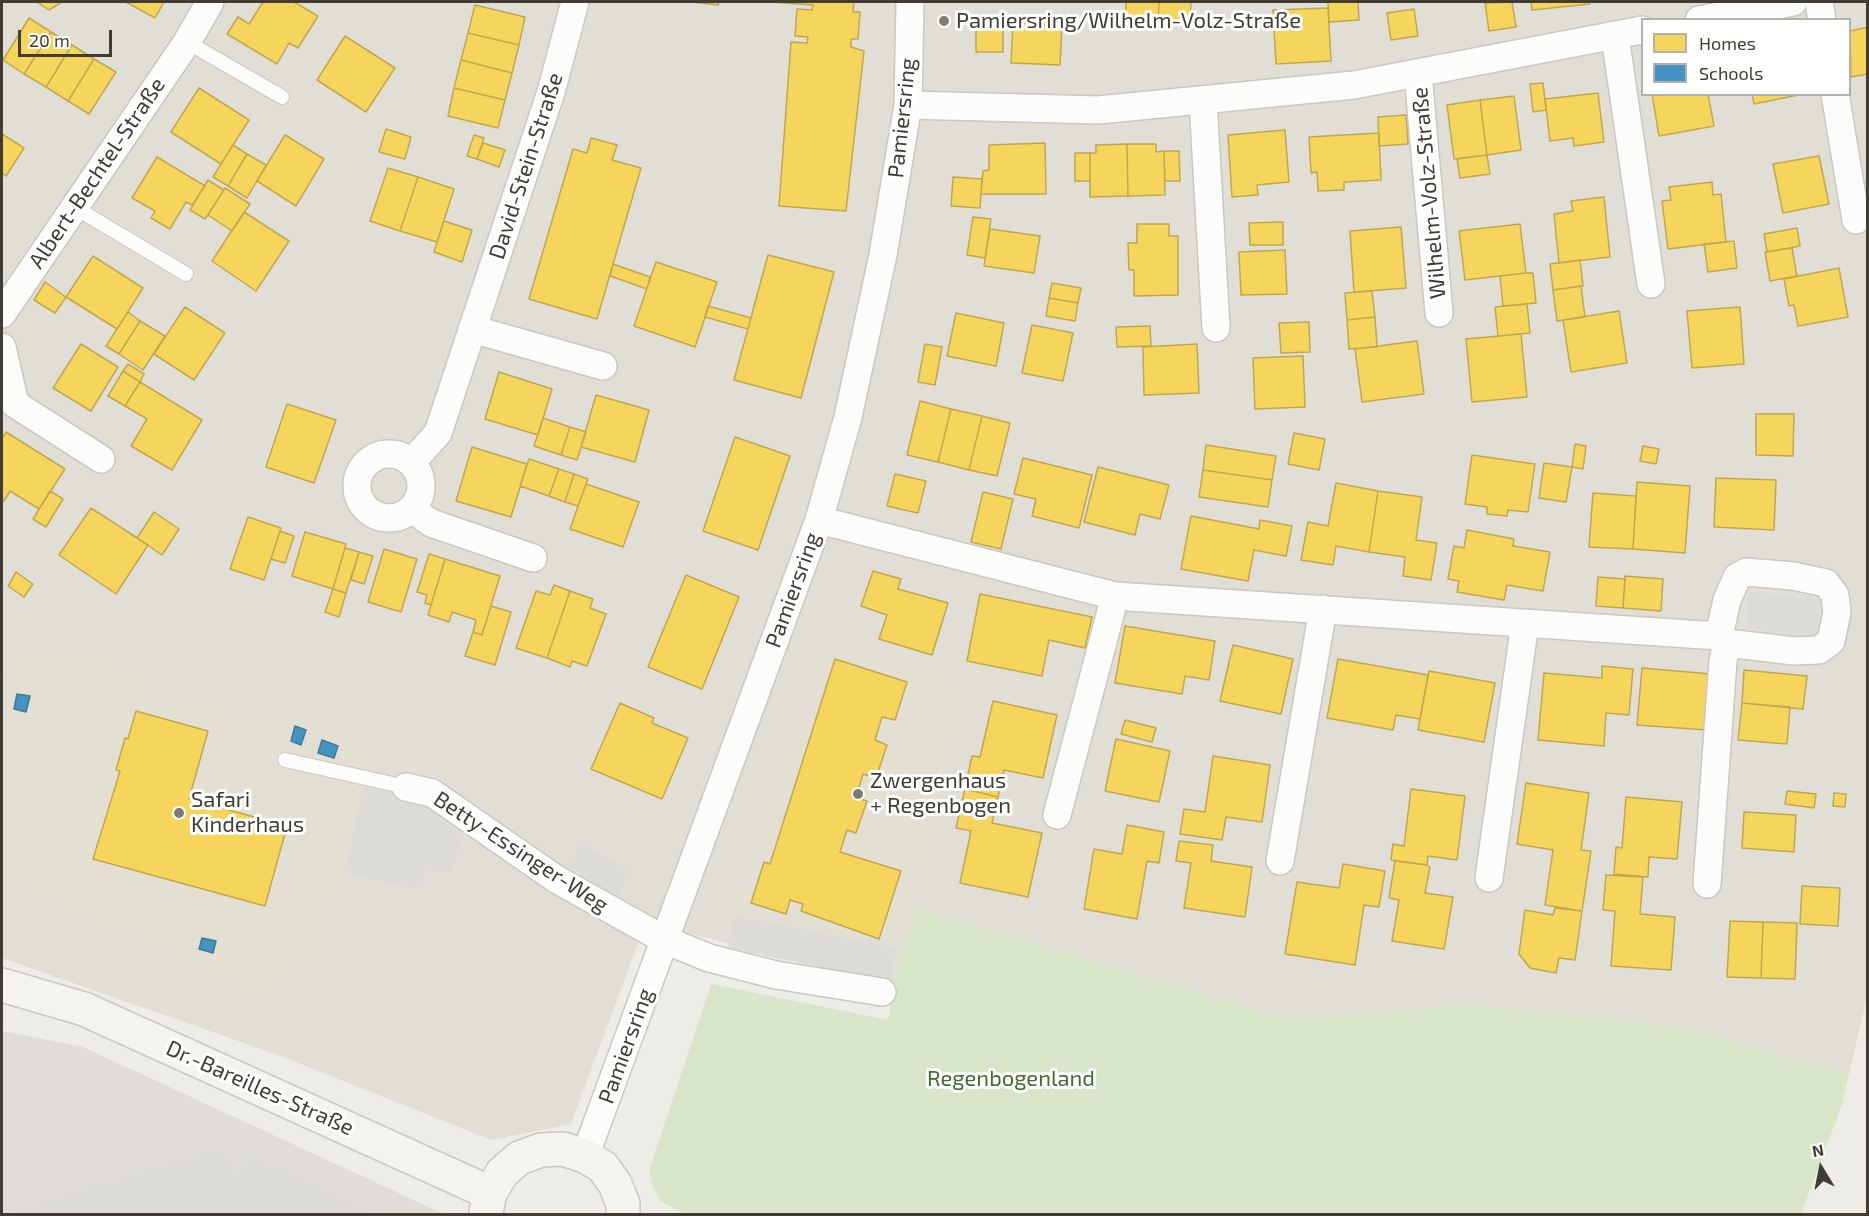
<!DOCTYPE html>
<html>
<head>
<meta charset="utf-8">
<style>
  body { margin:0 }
  #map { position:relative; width:1869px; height:1216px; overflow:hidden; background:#edece7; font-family:"Exo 2",sans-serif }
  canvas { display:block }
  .frame { position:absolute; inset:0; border:3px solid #413d35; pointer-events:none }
  .legend { position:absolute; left:1641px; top:18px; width:210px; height:78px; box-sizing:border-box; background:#fff; border:2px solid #b3b1ae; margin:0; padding:8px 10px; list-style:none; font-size:18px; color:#413d35 }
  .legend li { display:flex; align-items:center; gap:12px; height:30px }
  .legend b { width:30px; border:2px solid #b3b1ae }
  .north { position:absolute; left:1791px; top:1138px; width:60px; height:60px; -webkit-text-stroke:4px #fff; paint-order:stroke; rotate:350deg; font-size:16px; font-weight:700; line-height:24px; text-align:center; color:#413d35 }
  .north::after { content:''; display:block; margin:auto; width:21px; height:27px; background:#413d35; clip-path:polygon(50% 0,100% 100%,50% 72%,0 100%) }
  .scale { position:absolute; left:18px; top:30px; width:94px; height:27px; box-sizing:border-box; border:3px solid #413d35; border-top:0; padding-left:8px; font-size:18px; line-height:21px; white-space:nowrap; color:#413d35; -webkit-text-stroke:4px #fff; paint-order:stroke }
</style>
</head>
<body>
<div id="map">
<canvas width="1869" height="1216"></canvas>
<div class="frame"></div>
<ul class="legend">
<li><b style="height:16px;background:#f6d55c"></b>Homes</li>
<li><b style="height:16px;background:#4393c3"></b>Schools</li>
</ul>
<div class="north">N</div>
<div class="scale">20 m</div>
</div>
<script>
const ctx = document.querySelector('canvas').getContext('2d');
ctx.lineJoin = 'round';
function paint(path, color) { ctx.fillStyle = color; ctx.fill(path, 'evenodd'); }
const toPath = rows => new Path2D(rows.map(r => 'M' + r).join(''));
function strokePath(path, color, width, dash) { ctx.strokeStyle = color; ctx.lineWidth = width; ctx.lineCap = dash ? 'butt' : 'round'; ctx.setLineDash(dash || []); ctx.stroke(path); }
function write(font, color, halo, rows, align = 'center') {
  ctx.font = font + ' "Exo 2",sans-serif'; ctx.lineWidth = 6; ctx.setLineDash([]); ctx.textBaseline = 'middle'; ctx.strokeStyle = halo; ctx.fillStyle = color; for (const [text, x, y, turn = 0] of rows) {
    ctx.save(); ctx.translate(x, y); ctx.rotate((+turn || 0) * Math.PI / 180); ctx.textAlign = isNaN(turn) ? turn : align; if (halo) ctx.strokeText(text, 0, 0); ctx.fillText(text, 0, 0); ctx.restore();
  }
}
paint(toPath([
  [2,2,1867,2,1868,991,1849,1075,1682,1027,1468,1004,1290,1020,916,908,893,986,646,922,571,1124,491,1140,278,1055,2,958],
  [1642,20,1850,20,1850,94,1642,94]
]), '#e1ded5');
paint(toPath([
  [2,1031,83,1047,444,1214,2,1214]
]), '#e0ddd8');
paint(toPath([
  [823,644,970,681,912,911,900,945,736,907],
  [20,648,143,665,139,693,333,728,373,747,319,954,279,983,270,1002,2,879,2,682]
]), '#e3dfd3');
paint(toPath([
  [916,908,1290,1020,1467,1004,1682,1027,1849,1075,1842,1105,1801,1214,684,1214,660,1201,653,1188,649,1170,711,984,888,1020,893,986]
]), '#d9e5c9');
paint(toPath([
  [1750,592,1820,600,1816,636,1746,628],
  [364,787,442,804,438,822,462,827,452,874,425,869,421,890,345,873],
  [582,842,632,874,617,897,567,865],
  [734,916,896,948,889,981,728,948],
  [225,1146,236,1175,248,1153,378,1214,2,1214,2,1212]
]), '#dcdbd7');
const homes = toPath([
  [37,2,62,2,49,10,37,2],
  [126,2,164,2,155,18,126,2],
  [263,2,294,2,318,16,298,48,289,43,277,64,227,34,238,17,249,24,263,2],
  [691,2,719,2,718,5,691,2],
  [768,2,862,2,854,2,853,12,860,12,858,39,851,39,851,47,864,51,846,211,779,206,791,42,807,43,808,37,795,36,797,9,812,10,813,5,768,2],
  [1126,2,1159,2,1158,23,1126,22,1126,2],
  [1159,2,1191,2,1190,23,1158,23,1159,2],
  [1328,2,1358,2,1359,20,1329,22,1328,2],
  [1512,2,1516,27,1489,31,1485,3,1512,2],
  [1531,2,1590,2,1590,4,1532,10,1531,2],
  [475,5,525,17,519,45,468,33,475,5],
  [1328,8,1331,61,1276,64,1273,10,1328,8],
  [1414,9,1418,36,1391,40,1387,13,1414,9],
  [29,18,51,32,24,74,3,60,29,18],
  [1013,23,1062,25,1060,65,1011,63,1013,23],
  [976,24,1003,24,1003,52,976,52,976,24],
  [1868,27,1868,74,1851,77,1850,31,1868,27],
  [51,32,72,45,46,87,24,74,51,32],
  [468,33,519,45,512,73,461,60,468,33],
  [345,36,395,68,366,112,317,80,345,36],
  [72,45,94,59,68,101,46,87,72,45],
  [94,59,116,72,89,114,68,101,94,59],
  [461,60,512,73,505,100,454,88,461,60],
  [1543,83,1546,110,1533,112,1530,84,1543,83],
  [199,88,249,120,221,164,171,132,199,88],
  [454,88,505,100,498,128,448,116,454,88],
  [1598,93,1604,142,1574,146,1573,138,1550,141,1545,99,1598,93],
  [1652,94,1708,94,1714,126,1659,136,1652,94],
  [1752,94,1803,94,1754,104,1752,94],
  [1514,96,1521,150,1487,155,1480,100,1514,96],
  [1480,100,1487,155,1454,159,1447,105,1480,100],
  [1406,115,1408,144,1379,146,1378,117,1406,115],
  [386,129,411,137,405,159,379,152,386,129],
  [1285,130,1289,182,1257,185,1258,195,1232,197,1228,135,1285,130],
  [1379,133,1381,180,1344,182,1344,190,1318,191,1317,172,1311,173,1309,137,1379,133],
  [2,134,24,148,6,176,2,173,2,134],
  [285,135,324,159,296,206,257,181,285,135],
  [474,135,484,138,477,159,467,156,474,135],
  [591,138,617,145,612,160,641,168,597,319,529,299,573,149,587,153,591,138],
  [483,143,505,150,499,167,477,159,483,143],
  [1045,143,1046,194,981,194,983,171,989,170,989,145,1045,143],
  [1127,144,1128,196,1090,197,1090,153,1096,153,1096,145,1127,144],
  [1127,144,1156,144,1156,152,1164,151,1165,195,1128,196,1127,144],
  [233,145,247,154,228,186,213,177,233,145],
  [1164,151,1179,151,1180,181,1165,181,1164,151],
  [1075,153,1090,153,1090,181,1075,181,1075,153],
  [247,154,266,165,247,198,228,186,247,154],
  [1487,155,1490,174,1460,178,1457,159,1487,155],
  [1819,156,1829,204,1783,213,1773,164,1819,156],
  [157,157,205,186,192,205,186,202,170,229,151,218,155,211,132,198,157,157],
  [388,168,418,177,400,231,370,221,388,168],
  [418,177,454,189,437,242,400,231,418,177],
  [953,177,982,179,980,208,951,206,953,177],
  [208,180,224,190,205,219,190,210,208,180],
  [1712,182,1713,195,1721,194,1726,242,1668,249,1662,201,1671,200,1669,187,1712,182],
  [225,188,250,204,232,231,208,215,225,188],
  [1604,197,1610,257,1559,263,1554,214,1573,211,1571,201,1604,197],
  [244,212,289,241,256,291,212,261,244,212],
  [973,217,991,219,985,258,967,255,973,217],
  [444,221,472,230,462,262,434,252,444,221],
  [1283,222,1283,245,1250,245,1249,223,1283,222],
  [1137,224,1169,224,1169,236,1178,236,1178,295,1134,296,1134,270,1129,270,1128,243,1137,243,1137,224],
  [1520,224,1526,273,1465,280,1459,231,1520,224],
  [1401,227,1406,288,1354,292,1350,231,1401,227],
  [1797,228,1800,246,1767,252,1764,234,1797,228],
  [990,229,1040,236,1034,273,984,266,990,229],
  [1734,241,1737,268,1708,272,1704,244,1734,241],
  [1792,248,1797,276,1770,281,1765,252,1792,248],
  [1285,250,1287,294,1241,295,1239,252,1285,250],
  [768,255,834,272,801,398,734,380,768,255],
  [93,256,143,288,117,329,66,297,93,256],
  [1580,260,1583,286,1553,290,1550,264,1580,260],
  [656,262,717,282,695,347,634,326,656,262],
  [613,264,650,277,647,289,610,276,613,264],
  [1839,268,1848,317,1798,326,1794,305,1789,306,1784,279,1839,268],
  [1526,273,1533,273,1536,303,1503,306,1500,276,1526,273],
  [45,282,66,297,55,313,34,300,45,282],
  [1052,283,1081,288,1078,303,1049,298,1052,283],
  [1581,286,1585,317,1557,321,1553,290,1581,286],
  [1372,291,1375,317,1347,320,1345,293,1372,291],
  [1049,298,1078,303,1075,321,1046,316,1049,298],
  [1527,304,1530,333,1498,336,1495,307,1527,304],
  [708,306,751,318,748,329,705,317,708,306],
  [185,307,225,333,194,380,154,354,185,307],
  [1740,307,1744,364,1692,368,1687,311,1740,307],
  [1619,311,1627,363,1571,372,1563,320,1619,311],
  [128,312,140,321,119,354,106,346,128,312],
  [956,313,1004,323,996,366,947,356,956,313],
  [1375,317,1377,347,1349,349,1347,320,1375,317],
  [140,321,165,336,143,370,119,354,140,321],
  [1309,322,1310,352,1281,353,1279,323,1309,322],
  [1032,325,1073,333,1063,381,1022,373,1032,325],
  [1150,326,1151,346,1117,347,1116,327,1150,326],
  [1521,334,1527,397,1472,402,1466,339,1521,334],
  [1417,341,1424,394,1362,402,1355,349,1417,341],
  [81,344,118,367,91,411,53,388,81,344],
  [925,344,942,347,935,385,918,382,925,344],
  [1197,344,1199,393,1144,395,1143,347,1197,344],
  [1303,356,1305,407,1255,409,1253,358,1303,356],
  [128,364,144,374,140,382,123,371,128,364],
  [123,371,140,382,125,406,108,396,123,371],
  [499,372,552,389,538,435,485,419,499,372],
  [140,382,202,420,172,470,131,446,147,419,125,406,140,382],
  [596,395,649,410,635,462,581,447,596,395],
  [920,401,951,409,938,462,907,455,920,401],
  [287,404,336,420,314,483,266,467,287,404],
  [951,409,982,416,969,470,938,462,951,409],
  [1756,414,1794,414,1793,456,1756,455,1756,414],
  [982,416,1010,423,997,476,969,470,982,416],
  [543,418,570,427,561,455,534,446,543,418],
  [570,427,586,432,577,460,561,455,570,427],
  [6,432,65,469,39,509,10,491,4,501,2,500,2,439,6,432],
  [1294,433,1325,439,1319,470,1288,464,1294,433],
  [735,437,790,456,758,550,703,531,735,437],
  [1575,444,1586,446,1583,469,1572,467,1575,444],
  [1206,445,1276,456,1272,480,1203,470,1206,445],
  [1643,446,1659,449,1656,464,1640,461,1643,446],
  [472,447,527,464,511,517,456,501,472,447],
  [1472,455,1535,464,1528,512,1508,510,1507,516,1487,514,1487,507,1465,504,1472,455],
  [1023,458,1092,475,1079,528,1032,516,1036,499,1014,494,1023,458],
  [529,459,559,469,549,496,520,486,529,459],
  [1544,463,1572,467,1566,502,1539,498,1544,463],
  [1098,467,1169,485,1160,519,1140,514,1135,535,1084,522,1098,467],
  [559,469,574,474,565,502,549,496,559,469],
  [1203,470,1272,480,1268,507,1199,497,1203,470],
  [574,474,588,479,578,506,565,502,574,474],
  [895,474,926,481,918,513,887,506,895,474],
  [1716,478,1776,480,1774,530,1714,527,1716,478],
  [1637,482,1690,486,1685,553,1633,549,1637,482],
  [1336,483,1378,491,1369,552,1336,546,1333,565,1301,560,1308,522,1328,526,1336,483],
  [586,484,639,502,623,547,570,529,586,484],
  [50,491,63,499,46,527,33,519,50,491],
  [1378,491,1422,497,1416,540,1437,543,1431,580,1403,576,1405,557,1369,552,1378,491],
  [983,492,1013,499,1001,549,971,542,983,492],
  [1593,493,1636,496,1633,549,1589,547,1593,493],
  [91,508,148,545,116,594,59,555,91,508],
  [154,512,179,529,162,555,137,538,154,512],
  [1191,516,1259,529,1260,520,1292,526,1286,556,1254,550,1248,581,1181,569,1191,516],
  [248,517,281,528,264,580,230,569,248,517],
  [1467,530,1514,539,1513,546,1550,552,1543,591,1507,585,1504,600,1457,592,1459,581,1448,579,1454,546,1464,548,1467,530],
  [280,531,294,536,285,563,271,559,280,531],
  [305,532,346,544,333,589,292,576,305,532],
  [345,548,359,552,346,593,333,589,345,548],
  [384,549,417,559,401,612,368,602,384,549],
  [359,552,373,556,364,584,351,580,359,552],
  [429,554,445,559,431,605,425,603,427,595,417,592,429,554],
  [445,559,500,576,482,635,473,632,476,620,452,612,449,622,428,615,445,559],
  [873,571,901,579,898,589,948,603,932,655,879,639,887,615,861,606,873,571],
  [16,572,33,584,24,597,8,586,16,572],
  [686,575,739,597,702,689,648,667,686,575],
  [1625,576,1663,579,1661,611,1623,608,1625,576],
  [1598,577,1625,579,1623,608,1596,606,1598,577],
  [554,585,570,591,547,658,516,648,536,591,550,595,554,585],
  [333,589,346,593,339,617,325,612,333,589],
  [570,591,593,599,590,608,606,614,587,666,572,661,570,667,547,658,570,591],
  [980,594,1092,617,1085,648,1049,640,1042,676,967,661,980,594],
  [491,606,511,612,495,665,465,656,473,632,482,635,491,606],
  [1125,626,1215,641,1209,680,1185,676,1182,694,1115,683,1125,626],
  [1233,645,1293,659,1281,714,1220,701,1233,645],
  [835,659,907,682,895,720,882,717,875,740,887,745,876,778,863,774,856,798,867,801,856,833,847,830,840,852,901,871,879,939,801,911,803,904,790,900,786,914,751,903,764,862,770,864,835,659],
  [1338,659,1428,675,1420,719,1396,715,1393,730,1327,718,1338,659],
  [1602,666,1633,669,1629,715,1606,713,1604,746,1538,740,1544,673,1602,678,1602,666],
  [1642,668,1711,674,1707,730,1637,725,1642,668],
  [1744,670,1807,676,1803,709,1742,703,1744,670],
  [1429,671,1495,683,1484,742,1418,730,1429,671],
  [993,701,1057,715,1043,778,1004,770,998,797,965,789,972,756,980,757,993,701],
  [620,703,654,718,652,723,688,738,662,799,591,769,620,703],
  [1742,703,1790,707,1787,744,1738,740,1742,703],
  [136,711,208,731,189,799,287,826,265,906,93,859,120,771,116,770,125,738,128,739,136,711],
  [1125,720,1156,728,1152,742,1121,734,1125,720],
  [1116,739,1170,751,1159,802,1105,791,1116,739],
  [1213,756,1270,765,1262,822,1226,817,1222,840,1180,834,1184,809,1205,812,1213,756],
  [1526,783,1589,793,1581,850,1591,851,1582,911,1545,905,1553,850,1517,844,1526,783],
  [965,789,998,797,992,823,1042,833,1028,897,960,883,971,831,956,828,965,789],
  [1411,789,1465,796,1457,860,1428,856,1427,865,1391,860,1393,844,1404,846,1411,789],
  [1787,791,1816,794,1814,808,1785,804,1787,791],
  [1834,793,1846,794,1845,807,1833,806,1834,793],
  [1626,797,1682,802,1677,859,1649,857,1648,877,1614,874,1616,847,1622,848,1626,797],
  [1744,812,1796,815,1794,852,1742,848,1744,812],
  [1127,825,1164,832,1159,863,1147,861,1137,919,1084,909,1094,849,1122,854,1127,825],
  [1179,841,1213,845,1211,861,1252,867,1245,917,1184,908,1191,863,1176,861,1179,841],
  [1395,861,1427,865,1430,867,1425,893,1453,897,1444,949,1392,941,1399,900,1389,898,1395,861],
  [1343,864,1385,871,1379,907,1364,905,1355,965,1285,954,1297,882,1339,888,1343,864],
  [1606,875,1643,877,1640,914,1675,917,1671,970,1611,966,1615,911,1603,910,1606,875],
  [1802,886,1840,888,1838,926,1800,924,1802,886],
  [1555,908,1582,911,1575,960,1559,958,1556,973,1530,968,1519,954,1525,910,1553,915,1555,908],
  [1730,921,1763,922,1761,978,1727,977,1730,921],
  [1763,922,1797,923,1795,979,1761,978,1763,922]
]);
paint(homes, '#f6d55c');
strokePath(homes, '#c0a750', 1.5);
const schools = toPath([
  [17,694,30,696,26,712,14,709,17,694],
  [295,726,306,730,301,745,291,741,295,726],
  [322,740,338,746,334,758,318,753,322,740],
  [202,938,216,941,213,953,199,949,202,938]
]);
paint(schools, '#4393c3');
strokePath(schools, '#427998', 1.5);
const lane = toPath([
  [187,42,282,97],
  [74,207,186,274],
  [285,760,406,787]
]);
const street = toPath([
  [1819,2,1822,20],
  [1699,20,1793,2],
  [1615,36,1651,284],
  [1418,73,1439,313],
  [1835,94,1856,220],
  [1203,100,1216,328],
  [908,105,1098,110,1354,85,1642,30],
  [2,314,187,42,210,2],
  [472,329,603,366],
  [2,347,15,404,101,459],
  '357 486a32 32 0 1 1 64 0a32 32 0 1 1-64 0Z',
  [411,463,438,433,551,92,575,2],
  [412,509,431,523,533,558],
  [819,520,1115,596,1719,636,1727,643,1794,651,1819,650,1831,641,1837,612,1835,595,1826,583,1793,576,1746,572,1737,577,1727,600,1719,636],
  [406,787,432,793,556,879,665,940,709,958,776,975,882,992],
  [1057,815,1115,596],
  [1280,861,1323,609],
  [1489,878,1525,623],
  [1707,884,1723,661,1727,643],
  [585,1156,819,520,848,417,883,255,908,105,910,2]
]);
const secondary = toPath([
  [2,985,84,1009,490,1193],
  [486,1212,490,1193,502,1173,519,1158,541,1150,563,1149,585,1156,603,1167,615,1184,623,1204,623,1214]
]);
strokePath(lane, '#c9c8c3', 16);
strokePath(street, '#c9c8c3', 30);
strokePath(secondary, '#cbc9bf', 36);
strokePath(lane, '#fcfcfb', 14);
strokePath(street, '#fcfcfb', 27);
strokePath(secondary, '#f4f3ed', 33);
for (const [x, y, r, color] of [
  [944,21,6,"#7d7a73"],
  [858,794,6,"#7d7a73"],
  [179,813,6,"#7d7a73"]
]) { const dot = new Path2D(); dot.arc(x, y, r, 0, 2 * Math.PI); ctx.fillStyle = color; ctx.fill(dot); strokePath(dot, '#fff', 2); }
write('22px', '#413d35', '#fff', [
  ["Pamiersring/Wilhelm-Volz-Straße",956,21],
  ["Zwergenhaus",870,781],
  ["+ Regenbogen",870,806],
  ["Safari",191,800],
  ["Kinderhaus",191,825]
], 'left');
write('22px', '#413d35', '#fff', [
  ["Pamiersring",902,118,-84],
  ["David-Stein-Straße",526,166,-72],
  ["Albert-Bechtel-Straße",97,173,-56],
  ["Wilhelm-Volz-Straße",1429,193,-95],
  ["Pamiersring",793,590,-70],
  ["Betty-Essinger-Weg",521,852,33],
  ["Pamiersring",626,1046,-70],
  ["Dr.-Bareilles-Straße",260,1088,24]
]);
write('22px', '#436c2f', '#fff', [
  ["Regenbogenland",1011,1079]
]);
</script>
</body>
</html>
